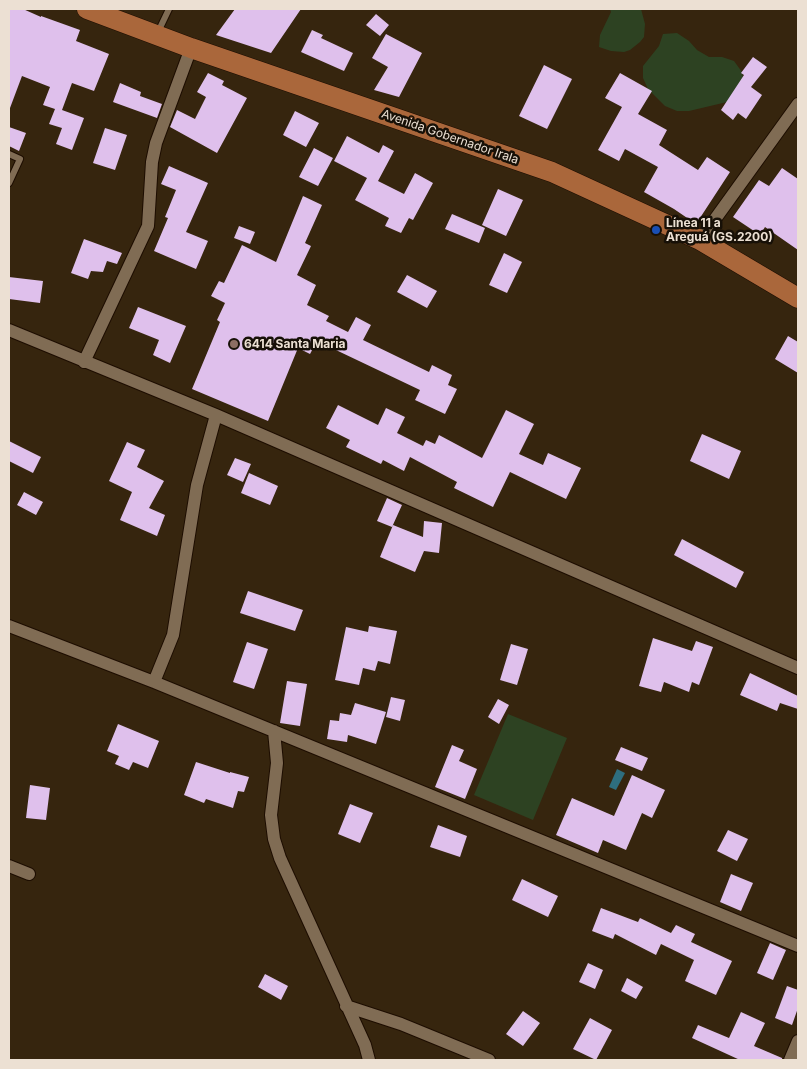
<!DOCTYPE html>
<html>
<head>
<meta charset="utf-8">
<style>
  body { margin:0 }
  #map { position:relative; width:807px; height:1069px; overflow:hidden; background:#36250e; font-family:Inter,sans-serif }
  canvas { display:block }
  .frame { position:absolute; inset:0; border:10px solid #ece0d3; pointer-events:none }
</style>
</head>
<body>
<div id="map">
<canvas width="807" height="1069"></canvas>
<div class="frame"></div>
</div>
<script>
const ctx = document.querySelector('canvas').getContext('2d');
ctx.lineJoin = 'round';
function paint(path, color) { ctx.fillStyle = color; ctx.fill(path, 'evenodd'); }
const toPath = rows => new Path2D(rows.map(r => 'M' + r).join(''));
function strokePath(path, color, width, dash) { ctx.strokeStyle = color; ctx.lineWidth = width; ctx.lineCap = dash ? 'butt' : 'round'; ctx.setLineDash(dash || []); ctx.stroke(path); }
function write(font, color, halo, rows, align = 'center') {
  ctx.font = font + ' Inter,sans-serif'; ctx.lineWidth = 5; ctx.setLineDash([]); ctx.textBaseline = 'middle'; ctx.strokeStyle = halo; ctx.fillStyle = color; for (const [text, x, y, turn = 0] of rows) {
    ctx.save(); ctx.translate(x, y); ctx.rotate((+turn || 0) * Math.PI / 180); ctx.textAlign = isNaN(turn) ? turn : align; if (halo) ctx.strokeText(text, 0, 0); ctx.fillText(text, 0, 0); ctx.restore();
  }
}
paint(toPath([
  [610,9,641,9,645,24,644,37,640,42,630,50,624,52,611,51,599,47,600,35,611,12],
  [677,33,689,41,697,50,709,57,722,57,734,61,742,72,744,84,727,102,689,111,677,111,665,106,648,89,643,78,643,66,659,46,663,34],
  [508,714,567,738,533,820,474,795]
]), '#2d4222');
paint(toPath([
  [617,769,625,773,616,790,609,787]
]), '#2e6e7f');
paint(toPath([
  [9,9,23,9,41,17,41,16,80,30,76,41,109,54,94,91,72,83,62,110,84,118,72,150,56,144,62,128,49,124,55,109,43,105,50,87,22,76,10,108,9,108],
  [235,9,301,9,271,53,216,35],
  [376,14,389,25,380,36,366,25],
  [312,30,323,35,321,38,353,53,344,71,301,52],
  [386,34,422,53,399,97,374,90,388,67,372,58],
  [753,57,767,67,751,87,762,95,746,119,738,113,733,120,721,110,744,75,741,73],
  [544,65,572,79,547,129,519,116],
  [208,73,224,81,222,85,247,98,217,153,170,127,177,110,195,119,206,97,197,92],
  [620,73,652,91,638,114,667,130,659,145,698,170,707,157,730,172,696,224,674,209,644,192,658,167,625,149,619,161,598,150,622,107,605,98],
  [120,83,141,92,140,96,162,104,157,118,113,102],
  [295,111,319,123,306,147,283,135],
  [9,127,26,133,19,151,9,146],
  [105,128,127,135,115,170,93,163],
  [347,136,379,153,383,145,394,151,378,181,404,194,415,173,433,183,413,220,409,218,401,233,385,226,389,218,355,200,367,178,334,161],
  [314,148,333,158,318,186,299,177],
  [169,166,208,183,186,232,208,241,196,269,154,251,168,218,165,217,176,190,161,184],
  [782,168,798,179,798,250,765,227,760,235,733,217,759,180,769,186],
  [498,189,523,200,506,236,482,225],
  [303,196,322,205,305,243,311,246,297,275,316,285,307,305,329,316,326,321,348,332,356,317,371,325,363,340,429,372,432,365,452,375,448,385,457,389,445,414,415,400,420,390,317,341,310,354,298,348,268,421,192,389,220,322,217,320,225,303,211,296,219,281,224,283,242,245,276,262],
  [452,214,485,228,479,243,445,229],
  [239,226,255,232,250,244,234,238],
  [84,239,122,253,117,264,107,261,103,272,91,271,88,279,71,273],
  [504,253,522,262,507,293,489,285],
  [407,275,437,291,427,308,397,292],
  [9,277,43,281,40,303,9,299],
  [138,307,186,326,170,363,153,355,159,340,129,328],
  [788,336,798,342,798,373,775,359],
  [338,405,378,425,386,408,405,417,397,433,423,446,426,440,435,444,439,435,482,458,506,410,534,424,519,454,543,465,548,453,581,468,566,499,510,472,493,507,454,488,457,482,410,457,404,471,383,460,381,464,346,447,350,440,326,428],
  [702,434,741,451,729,479,690,461],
  [9,441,41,457,33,473,9,461],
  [127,442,145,450,137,467,164,481,149,508,165,515,157,536,120,520,132,492,109,481],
  [235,458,251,464,243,482,227,475],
  [249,473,278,486,270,505,241,493],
  [24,492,43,502,36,515,17,505],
  [387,498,402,505,392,527,377,521],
  [424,521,442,523,439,553,424,551,415,572,380,557,393,525,423,537],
  [682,539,744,572,736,588,674,555],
  [248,591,303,610,295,631,240,613],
  [369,626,397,631,390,664,378,661,375,671,363,668,359,685,335,680,346,627,368,632],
  [653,638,692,651,696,641,713,647,699,685,692,682,689,692,664,682,661,692,639,686],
  [247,642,268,649,254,689,233,682],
  [511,644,528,649,517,685,500,680],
  [750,673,798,696,798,709,780,703,777,711,740,695],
  [287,681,307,684,300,726,280,723],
  [391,697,405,700,400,721,386,717],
  [498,699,509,705,499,724,488,717],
  [355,703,386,712,376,744,348,735,347,742,327,739,330,720,339,721,340,713,351,715],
  [118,724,159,741,148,768,133,762,129,770,115,764,119,756,107,751],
  [452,745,464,750,459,761,477,769,465,799,435,787],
  [621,747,648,758,642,771,615,760],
  [196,762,230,773,230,772,249,777,244,792,238,791,233,808,206,799,204,803,184,795],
  [632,775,665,790,652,818,642,813,626,850,603,840,598,853,556,835,572,798,614,816],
  [30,785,50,788,46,820,26,818],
  [350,804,373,813,360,843,338,834],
  [438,825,467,836,460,857,430,847],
  [728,830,748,839,737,861,717,851],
  [731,874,753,883,741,911,720,902],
  [522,879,558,896,548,917,512,900],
  [601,908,638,922,640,918,671,933,676,925,695,934,691,942,732,961,716,995,685,981,694,960,661,944,656,955,615,934,613,939,592,931],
  [770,943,786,950,773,980,757,973],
  [588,963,603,970,595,989,579,982],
  [265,974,288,986,281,1000,258,987],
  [627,978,643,987,636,999,621,991],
  [787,986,798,990,798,1008,792,1025,775,1018],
  [523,1011,540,1023,523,1046,506,1034],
  [741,1012,765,1023,754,1046,782,1058,782,1060,740,1060,692,1038,698,1025,729,1038],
  [590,1018,612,1030,596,1060,573,1049]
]), '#dfc0ec');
const lane = toPath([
  [158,32,169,9],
  [9,154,20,159,9,183]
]);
const street = toPath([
  [700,240,798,104],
  [9,330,216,415,798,668],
  [84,362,148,226,152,162,156,143,191,48],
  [9,626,154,682,798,946],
  [154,682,173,635,197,485,216,415],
  [274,731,277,763,271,815,274,839,280,858,365,1045,369,1060],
  [9,866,29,874],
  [346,1006,401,1024,489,1060],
  [790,1060,798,1041]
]);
const primary = toPath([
  [87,9,191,48,552,172,700,240,798,298]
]);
strokePath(lane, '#1d0d00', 8);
strokePath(street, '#1d0d00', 14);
strokePath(primary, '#1d0d00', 21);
strokePath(lane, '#806c54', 6);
strokePath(street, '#806c54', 12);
strokePath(primary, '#aa673b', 20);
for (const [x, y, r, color] of [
  [656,230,5,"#1a4fb4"],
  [234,344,5,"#8d6e63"]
]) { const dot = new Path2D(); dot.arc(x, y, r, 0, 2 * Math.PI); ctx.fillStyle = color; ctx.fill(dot); strokePath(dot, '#171007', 2); }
write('12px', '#ece0d3', '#171007', [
  ["Avenida Gobernador Irala",450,137,19]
]);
write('bold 12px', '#ece0d3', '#171007', [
  ["Línea 11 a",666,223],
  ["Areguá (GS.2200)",666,237],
  ["6414 Santa Maria",244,344]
], 'left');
</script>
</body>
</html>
